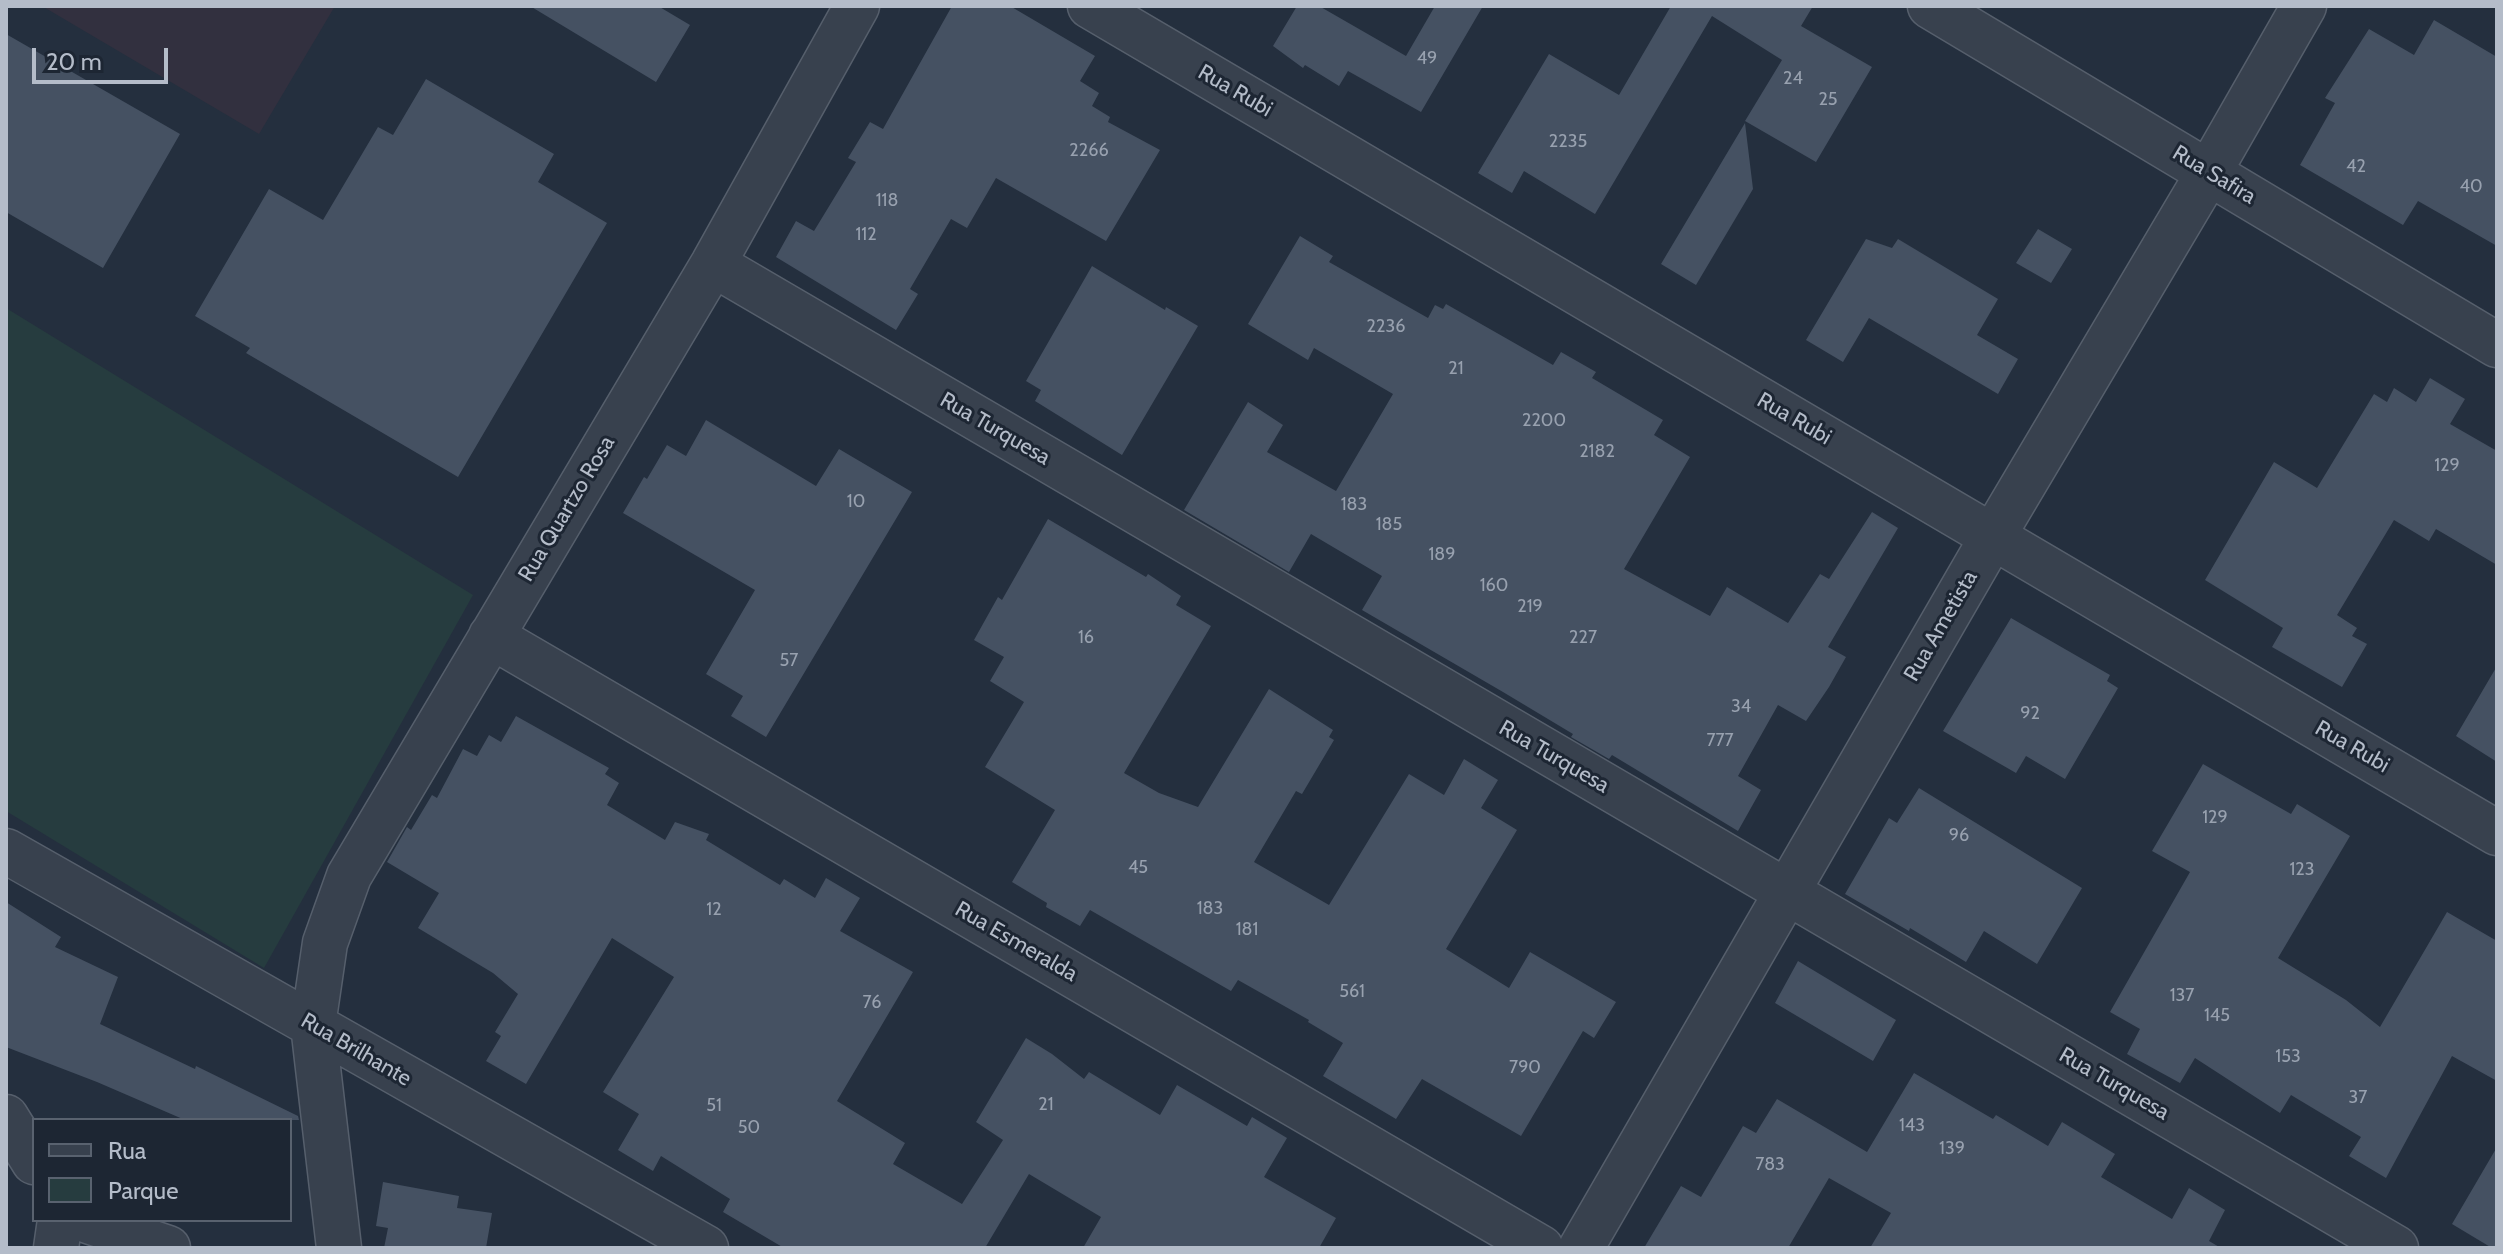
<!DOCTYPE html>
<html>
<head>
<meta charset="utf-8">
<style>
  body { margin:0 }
  #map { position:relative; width:2503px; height:1254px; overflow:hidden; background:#242f3e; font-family:Cabin,sans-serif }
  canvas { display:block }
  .frame { position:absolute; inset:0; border:8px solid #b4bcc9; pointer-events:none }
  .legend { position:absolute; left:32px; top:1118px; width:260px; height:104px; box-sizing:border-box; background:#1d2633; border:2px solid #59626f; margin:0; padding:10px 14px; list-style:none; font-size:24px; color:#b4bcc9 }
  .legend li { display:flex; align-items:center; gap:16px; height:40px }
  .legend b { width:40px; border:2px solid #59626f }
  .scale { position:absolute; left:32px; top:48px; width:136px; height:36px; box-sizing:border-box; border:4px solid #b4bcc9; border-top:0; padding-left:10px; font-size:24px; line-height:28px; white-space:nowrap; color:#b4bcc9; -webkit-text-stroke:6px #1d2633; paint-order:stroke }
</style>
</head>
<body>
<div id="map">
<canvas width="2503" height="1254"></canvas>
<div class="frame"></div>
<ul class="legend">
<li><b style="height:10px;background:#38414e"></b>Rua</li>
<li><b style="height:22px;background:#263c3f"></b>Parque</li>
</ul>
<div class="scale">20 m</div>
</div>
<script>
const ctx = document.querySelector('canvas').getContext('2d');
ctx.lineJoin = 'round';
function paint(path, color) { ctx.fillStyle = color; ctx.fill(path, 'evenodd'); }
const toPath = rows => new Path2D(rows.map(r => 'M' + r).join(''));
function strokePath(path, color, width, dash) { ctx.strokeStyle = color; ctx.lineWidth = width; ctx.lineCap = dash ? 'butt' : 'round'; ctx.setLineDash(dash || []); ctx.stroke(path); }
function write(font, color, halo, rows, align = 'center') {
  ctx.font = font + ' Cabin,sans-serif'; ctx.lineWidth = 6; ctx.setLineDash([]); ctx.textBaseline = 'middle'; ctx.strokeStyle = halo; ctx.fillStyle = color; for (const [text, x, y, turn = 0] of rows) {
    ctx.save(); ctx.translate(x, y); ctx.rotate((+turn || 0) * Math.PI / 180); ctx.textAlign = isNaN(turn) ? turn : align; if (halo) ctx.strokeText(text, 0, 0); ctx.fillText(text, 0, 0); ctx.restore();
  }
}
paint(toPath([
  [42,6,335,6,259,134]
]), '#32303f');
paint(toPath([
  [6,308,473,595,264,968,6,811]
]), '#263c3f');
paint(toPath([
  [530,6,658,6,690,25,656,82],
  [952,6,1010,6,1095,56,1080,81,1099,93,1092,106,1110,117,1108,122,1160,150,1106,241,996,178,967,228,951,219,910,289,918,294,896,330,776,257,796,221,814,231,856,162,848,158,870,122,883,129],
  [1297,6,1319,6,1406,56,1435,6,1483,6,1421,112,1348,71,1339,86,1305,65,1303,68,1273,46],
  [1671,6,1813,6,1801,26,1872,67,1816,162,1745,121,1782,60,1712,16,1595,214,1524,171,1512,193,1478,173,1549,54,1619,95],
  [2434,20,2497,57,2497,246,2418,201,2403,225,2300,165,2335,103,2325,98,2369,29,2414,55],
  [6,34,180,134,103,268,6,212],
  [426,79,554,154,538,182,607,223,458,477,246,353,250,348,195,316,269,189,323,220,378,127,393,135],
  [1745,123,1753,189,1696,285,1661,264],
  [2038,229,2072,249,2051,283,2016,263],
  [1300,236,1333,256,1329,262,1428,318,1435,305,1443,309,1446,304,1553,365,1561,352,1596,372,1592,378,1663,420,1654,435,1690,457,1624,569,1710,616,1727,587,1788,623,1820,574,1829,579,1872,512,1898,528,1828,647,1846,657,1829,687,1806,721,1778,705,1738,776,1761,790,1738,831,1612,755,1609,759,1571,737,1573,734,1503,692,1362,610,1382,576,1311,534,1289,572,1184,510,1248,402,1283,425,1267,452,1336,491,1393,394,1314,348,1308,360,1248,324],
  [1866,239,1892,248,1898,239,1998,299,1977,335,2018,359,1998,394,1869,318,1843,362,1806,340],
  [1092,266,1165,310,1166,307,1198,326,1122,455,1035,401,1041,390,1026,381],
  [2430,378,2465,399,2450,424,2497,451,2497,565,2436,529,2429,541,2394,520,2337,615,2357,628,2352,636,2367,644,2342,687,2272,647,2283,628,2205,580,2274,462,2317,488,2374,394,2387,402,2394,388,2416,402],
  [706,420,816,486,839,449,912,492,766,737,731,716,743,696,706,674,755,590,623,513,644,477,647,479,667,445,686,456],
  [1048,519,1146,577,1148,574,1181,596,1176,605,1211,626,1124,773,1159,793,1198,807,1269,689,1333,730,1329,737,1334,740,1302,794,1296,791,1254,862,1329,905,1409,774,1444,795,1464,759,1498,780,1481,808,1517,830,1446,949,1509,988,1530,952,1616,1002,1594,1038,1583,1031,1521,1136,1422,1079,1396,1119,1323,1076,1343,1043,1308,1022,1309,1020,1238,980,1231,991,1090,910,1080,926,1046,907,1047,903,1012,882,1055,810,985,767,1024,702,990,681,1004,657,974,640,998,597,1002,600],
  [2011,618,2110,675,2107,681,2118,688,2065,779,2026,756,2016,773,1943,731],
  [2497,666,2497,762,2456,736],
  [516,716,609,768,605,774,619,783,607,805,665,840,675,822,709,834,706,840,780,885,784,879,815,898,826,878,860,898,840,931,913,972,837,1101,905,1143,893,1164,962,1204,1003,1140,976,1122,1026,1038,1052,1054,1084,1079,1089,1072,1160,1115,1177,1085,1247,1126,1252,1117,1287,1138,1264,1177,1336,1218,1319,1248,1083,1248,1101,1217,1029,1174,985,1248,784,1248,723,1212,730,1199,661,1156,653,1171,618,1150,639,1114,603,1092,674,977,612,938,526,1084,486,1061,501,1036,495,1032,518,994,493,973,418,928,439,893,387,862,407,827,411,830,432,795,437,798,463,749,477,756,489,735,501,742],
  [2203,764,2291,814,2297,804,2350,836,2278,958,2346,1000,2380,1027,2447,912,2497,941,2497,1081,2452,1056,2386,1178,2349,1156,2361,1137,2291,1095,2280,1113,2195,1058,2180,1083,2127,1054,2140,1029,2110,1012,2190,872,2152,851],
  [1919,788,2082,888,2037,964,1984,931,1966,962,1910,928,1909,931,1845,894,1889,818,1897,823],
  [6,902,61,937,55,947,118,977,100,1024,195,1069,196,1066,298,1116,299,1120,185,1120,97,1082,6,1047],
  [1798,961,1896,1020,1873,1061,1775,1003],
  [1914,1073,1993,1119,1996,1115,2048,1146,2062,1122,2115,1154,2101,1177,2172,1219,2189,1188,2225,1210,2209,1241,2221,1248,1870,1248,1891,1213,1829,1178,1788,1248,1644,1248,1681,1186,1701,1197,1743,1126,1756,1133,1777,1099,1867,1152],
  [2497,1147,2497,1248,2492,1248,2452,1224],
  [383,1182,459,1196,457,1208,492,1213,486,1248,384,1248,388,1228,376,1226]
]), '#455162');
const street = toPath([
  [1090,6,2497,833],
  [1930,6,2497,345],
  [713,264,2396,1248],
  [491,636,1541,1248],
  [6,851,706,1248],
  [6,1117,34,1162],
  [85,1220,168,1248],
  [56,1248,60,1220],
  [339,1248,313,1025,325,943,349,876,713,264,857,6],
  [1581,1248,1993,536,2209,172,2304,6]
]);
strokePath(street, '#565f6c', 47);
strokePath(street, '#38414e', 44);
write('18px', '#98a1af', null, [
  ["49",1427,59],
  ["24",1793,79],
  ["25",1828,100],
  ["2235",1568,142],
  ["2266",1089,151],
  ["42",2356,167],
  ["40",2471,187],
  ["118",887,201],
  ["112",866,235],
  ["2236",1386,327],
  ["21",1456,369],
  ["2200",1544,421],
  ["2182",1597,452],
  ["129",2447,466],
  ["10",856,502],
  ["183",1354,505],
  ["185",1389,525],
  ["189",1442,555],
  ["160",1494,586],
  ["219",1530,607],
  ["16",1086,638],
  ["227",1583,638],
  ["57",789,661],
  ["34",1741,707],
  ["92",2030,714],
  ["777",1720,741],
  ["129",2215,818],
  ["96",1959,836],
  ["45",1138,868],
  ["123",2302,870],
  ["183",1210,909],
  ["12",714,910],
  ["181",1247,930],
  ["561",1352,992],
  ["137",2182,996],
  ["76",872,1003],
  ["145",2217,1016],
  ["153",2288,1057],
  ["790",1525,1068],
  ["37",2358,1098],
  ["21",1046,1105],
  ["51",714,1106],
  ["143",1912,1126],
  ["50",749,1128],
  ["139",1952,1149],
  ["783",1770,1165]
]);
write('22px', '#b4bcc9', '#1d2633', [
  ["Rua Rubi",1235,91,30],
  ["Rua Safira",2214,175,31],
  ["Rua Rubi",1794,419,30],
  ["Rua Turquesa",995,429,30],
  ["Rua Quartzo Rosa",567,509,-59],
  ["Rua Ametista",1941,626,-60],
  ["Rua Rubi",2352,747,30],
  ["Rua Turquesa",1554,757,30],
  ["Rua Esmeralda",1016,942,30],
  ["Rua Brilhante",356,1050,30],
  ["Rua Turquesa",2114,1084,30]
]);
</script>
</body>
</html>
